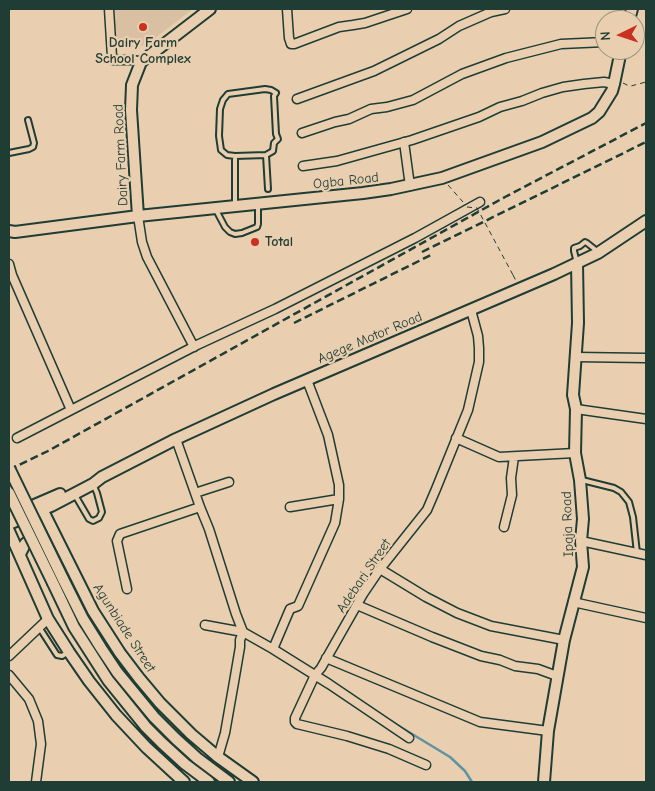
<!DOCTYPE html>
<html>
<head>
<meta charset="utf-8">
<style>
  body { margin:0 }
  #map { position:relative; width:655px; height:791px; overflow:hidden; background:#e9cfb0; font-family:"Comic Neue",sans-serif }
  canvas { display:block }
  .frame { position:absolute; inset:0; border:10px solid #1f3d34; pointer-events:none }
  .north { position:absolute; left:595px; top:10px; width:50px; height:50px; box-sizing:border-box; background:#e9cfb0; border:1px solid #98957e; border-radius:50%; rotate:266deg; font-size:14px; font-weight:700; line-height:20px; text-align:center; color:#1f3d34 }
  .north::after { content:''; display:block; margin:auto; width:18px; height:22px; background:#c8321e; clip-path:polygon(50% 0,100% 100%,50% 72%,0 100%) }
</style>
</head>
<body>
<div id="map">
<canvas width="655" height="791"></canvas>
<div class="frame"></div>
<div class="north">N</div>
</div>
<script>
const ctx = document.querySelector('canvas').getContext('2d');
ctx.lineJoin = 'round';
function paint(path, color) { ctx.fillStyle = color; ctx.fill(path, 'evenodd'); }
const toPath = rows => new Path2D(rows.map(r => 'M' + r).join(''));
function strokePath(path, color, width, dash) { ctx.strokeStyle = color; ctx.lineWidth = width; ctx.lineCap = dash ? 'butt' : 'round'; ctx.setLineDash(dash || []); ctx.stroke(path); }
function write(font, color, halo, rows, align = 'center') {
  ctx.font = font + ' "Comic Neue",sans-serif'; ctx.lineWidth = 4.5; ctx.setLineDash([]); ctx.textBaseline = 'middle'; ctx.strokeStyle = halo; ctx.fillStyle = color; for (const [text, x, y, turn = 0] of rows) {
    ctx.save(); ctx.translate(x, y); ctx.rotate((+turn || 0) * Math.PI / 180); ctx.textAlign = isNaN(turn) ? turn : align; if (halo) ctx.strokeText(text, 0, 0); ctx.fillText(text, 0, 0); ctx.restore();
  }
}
paint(toPath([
  [113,9,193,9,146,45,118,48]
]), '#dac0a2');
strokePath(toPath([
  [389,720,450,757,465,771,472,782]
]), '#5e94a1', 2.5);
const lane = toPath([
  [265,89,271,90,276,93,274,96,276,134,278,139,274,143,273,151,266,155,235,156,227,155,221,150,219,136,220,109,223,100,228,94,265,89],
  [9,153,29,149,33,147,34,143,28,120],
  [266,155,268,189],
  [235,156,235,204],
  [216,210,225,227,230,232,235,234,242,233,257,227,258,224,258,204],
  [577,263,574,251,574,248,580,246,585,242,587,243,597,251],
  [582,480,614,488,621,492,629,502,633,517,637,553],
  [75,495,89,519,93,521,99,518,102,512,97,493,93,484],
  [39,627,57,655,62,656,67,653]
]);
const street = toPath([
  [109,9,112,57,113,60,134,60,141,62],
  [287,9,289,38,291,44,294,44,339,27,353,25,365,23,407,9],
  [297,99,374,71,439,39,459,26,491,12,505,9],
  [302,133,335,122,349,119,371,109,387,107,413,100,462,74,506,58,561,44,605,42],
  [404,142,410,186],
  [303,166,337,161,412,140,479,117,500,107,522,101,542,93,563,87,584,84,604,82,614,84],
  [138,216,142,242,147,257,194,347],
  [9,264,12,275,71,410],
  [576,357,646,358],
  [576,409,646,419],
  [17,438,197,345,275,309,415,238,480,202],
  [456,438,499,457,575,453],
  [176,439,200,507,209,529,236,614,243,632,240,640,240,647,234,682,225,733,218,757],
  [195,493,229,482],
  [290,507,339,499],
  [504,527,512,495,511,478,514,457],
  [581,541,646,555],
  [380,569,426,597,457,613,491,626,564,640],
  [127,589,117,541,120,534,200,507],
  [573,602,646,618],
  [357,605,432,637,481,656,500,660,515,666,538,669,557,676],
  [205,625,243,632,273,649,329,684,409,738],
  [273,649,290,609,298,606,335,523,339,499,339,485,328,435,307,380],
  [9,656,48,619],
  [326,658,480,722,548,731],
  [9,675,29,699,38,721,41,744,36,782],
  [426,765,389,749,347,736,297,724,295,722,295,718,315,675,321,668,363,594,380,569,427,510,436,489,468,410,479,362,479,348,478,336,471,310]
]);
const secondary = toPath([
  [629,20,632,9],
  [138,216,131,110,132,85,141,62,210,9],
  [9,231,15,232,138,216,363,193,391,189,442,178,542,142,592,118,599,112,612,91,614,84,621,50],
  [42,509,93,611,120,653,139,678,160,703,191,734,218,757,253,782],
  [9,516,60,494],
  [9,524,51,506,93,484,102,477,176,439,274,394,554,274,598,253,646,221],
  [9,531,48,619,69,652,89,681,116,715,146,747,184,782],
  [20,554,25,544,32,538,39,535],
  [63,579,83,619,101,648,117,672,154,717,176,739,197,758,229,782],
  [53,583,74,627,108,680,146,727,162,743,185,764,209,782],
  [544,782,548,731,564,640,583,567,581,541,583,519,580,480,575,453,576,409,573,395,578,323,577,263]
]);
strokePath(lane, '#1f3d34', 8);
strokePath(street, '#1f3d34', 11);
strokePath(secondary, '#1f3d34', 14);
strokePath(toPath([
  [623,83,627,85,631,86,646,82],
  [448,185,463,202],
  [513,275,516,281]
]), '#1f3d34', 1, [5, 4]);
strokePath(lane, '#e9cfb0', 4);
strokePath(street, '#e9cfb0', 8);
strokePath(secondary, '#e9cfb0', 10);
strokePath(toPath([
  [422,252,646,142],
  [294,323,433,254],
  [9,470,48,451,505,197,646,123]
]), '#1f3d34', 2.5, [8, 4]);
const secondaryBridge = toPath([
  [9,468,63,579],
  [9,493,53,583]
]);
strokePath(secondaryBridge, '#1f3d34', 14, []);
strokePath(toPath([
  [467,207,477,208,513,275]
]), '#1f3d34', 1, [5, 4]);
strokePath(secondaryBridge, '#e9cfb0', 10);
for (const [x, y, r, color] of [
  [143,27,5,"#c8321e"],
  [255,242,5,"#c8321e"]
]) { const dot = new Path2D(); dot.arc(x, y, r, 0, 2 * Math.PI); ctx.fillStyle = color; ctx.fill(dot); strokePath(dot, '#e9cfb0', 2); }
write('bold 14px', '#1f3d34', '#e9cfb0', [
  ["Dairy Farm",143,43],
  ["School Complex",143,59],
  ["Total",265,242,"left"]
]);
write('14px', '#1f3d34', '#e9cfb0', [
  ["Dairy Farm Road",121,155,-93],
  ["Ogba Road",346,181,-6],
  ["Agege Motor Road",370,338,-23],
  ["Ipaja Road",568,524,-92],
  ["Adebari Street",364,576,-56],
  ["Agunbiade Street",124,628,57]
]);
</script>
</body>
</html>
